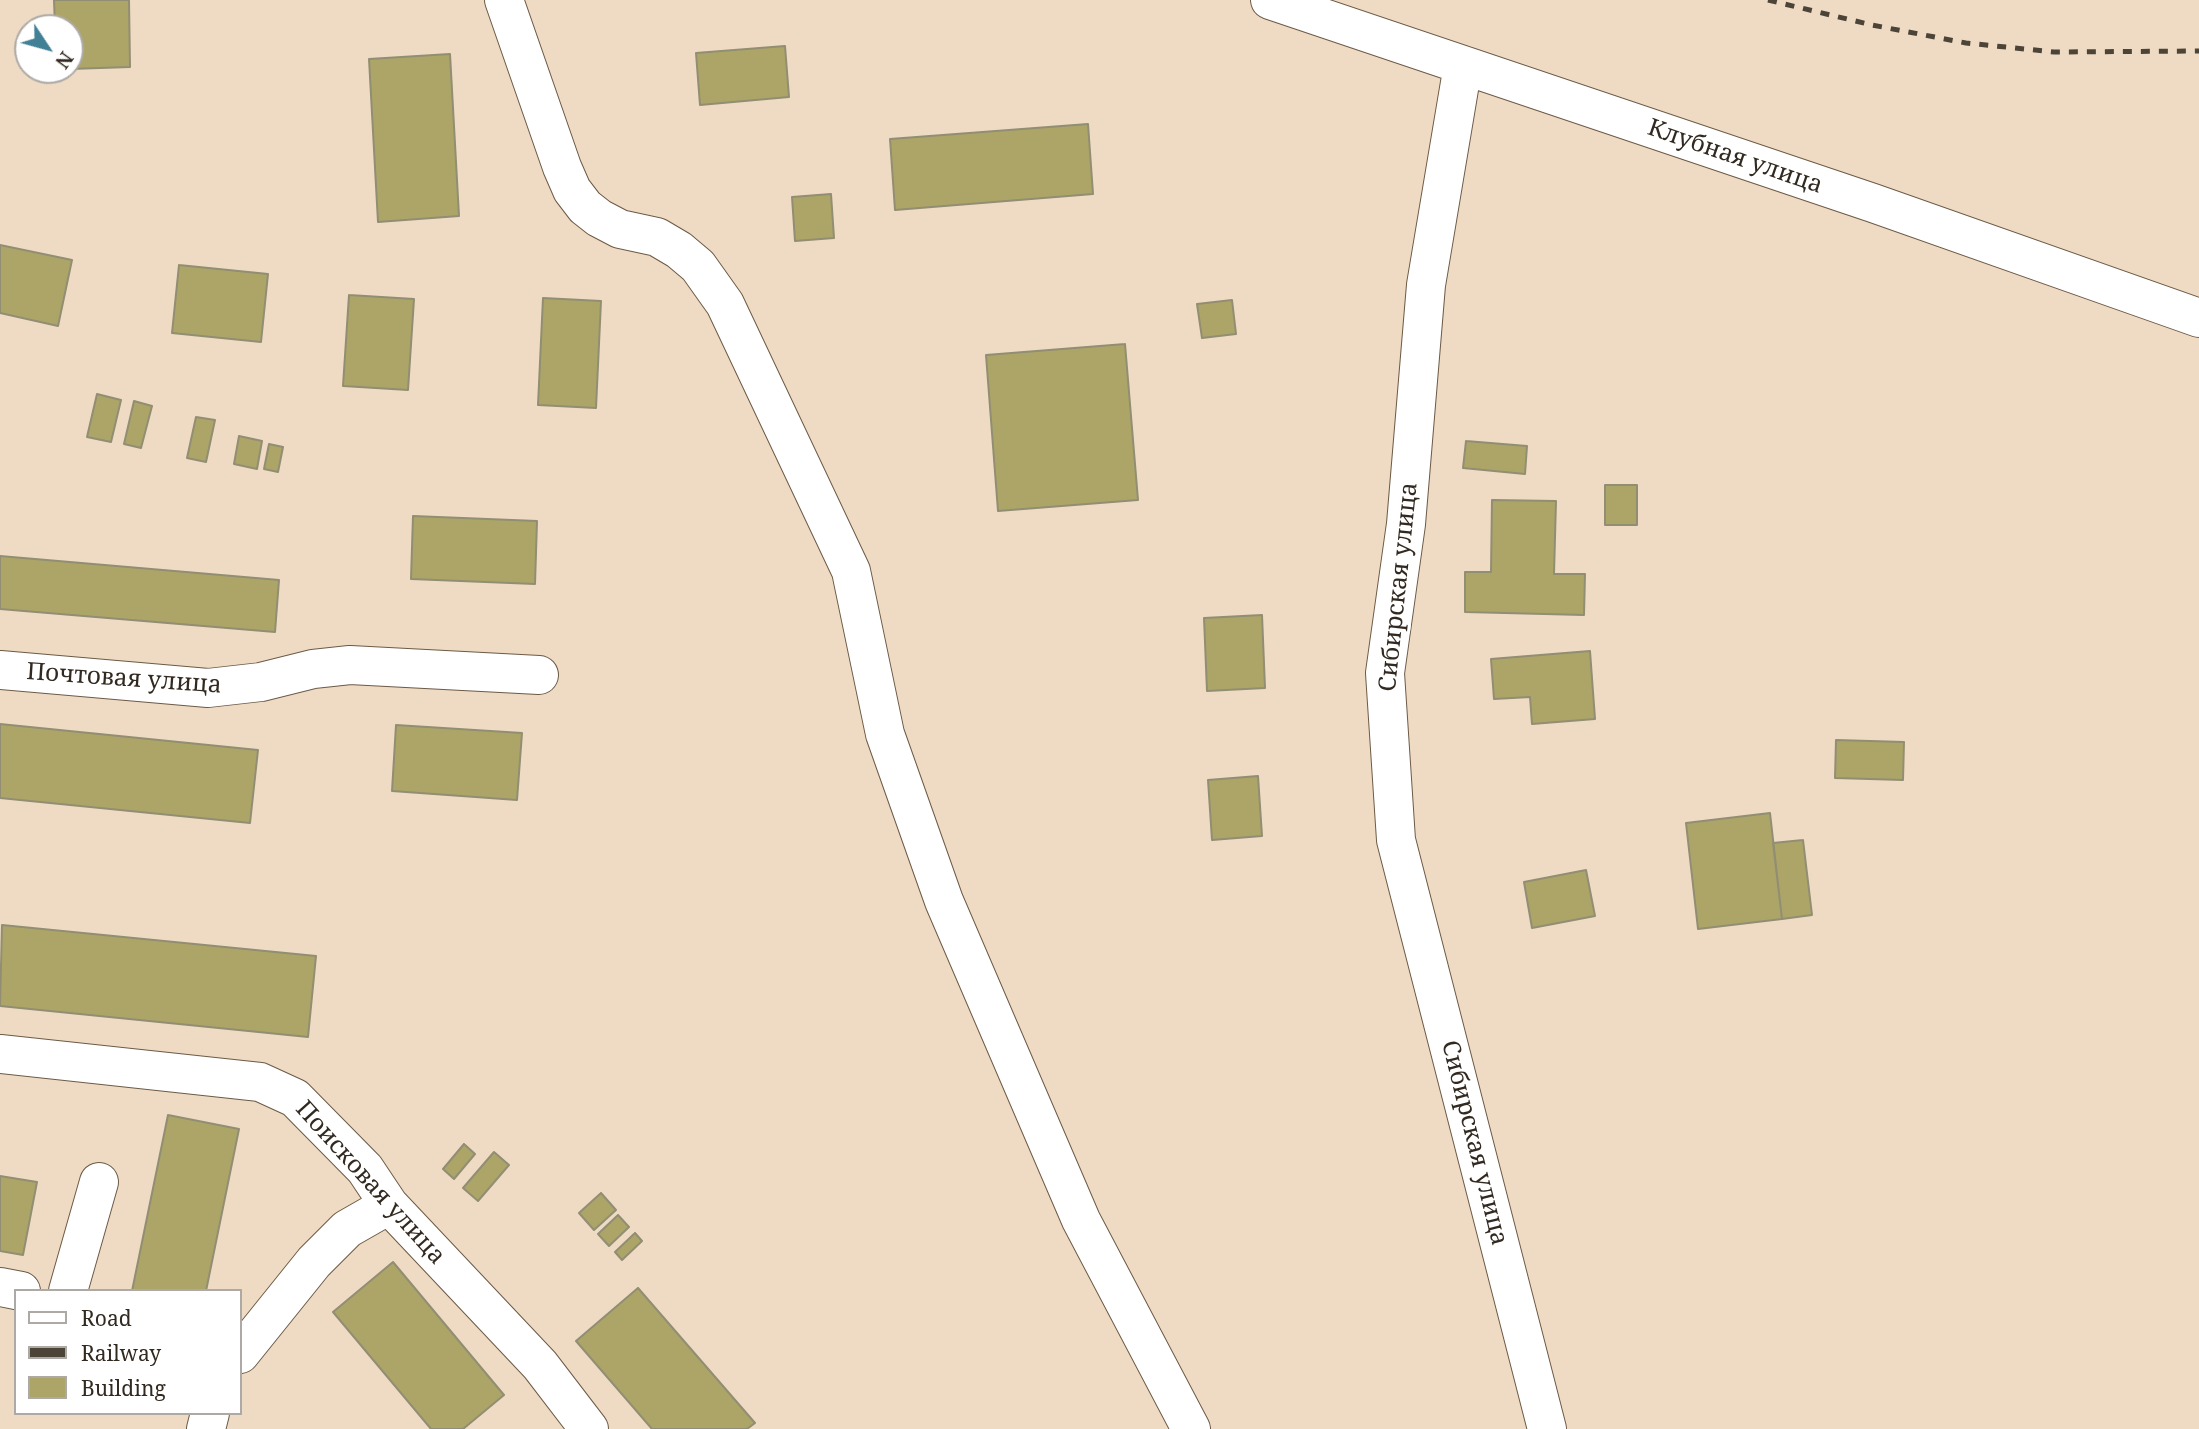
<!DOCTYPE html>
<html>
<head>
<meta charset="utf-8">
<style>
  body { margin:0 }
  #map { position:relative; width:2199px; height:1429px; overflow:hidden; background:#efdbc3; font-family:"Noto Serif",serif }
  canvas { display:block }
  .legend { position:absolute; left:14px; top:1289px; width:228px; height:126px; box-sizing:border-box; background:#fff; border:2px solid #adaaa6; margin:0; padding:9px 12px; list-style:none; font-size:21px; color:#322a21 }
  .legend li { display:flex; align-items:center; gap:14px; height:35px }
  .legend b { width:35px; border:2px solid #adaaa6 }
  .north { position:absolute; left:14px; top:14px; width:70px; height:70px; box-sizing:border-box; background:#fff; border:2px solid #adaaa6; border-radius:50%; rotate:126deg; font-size:19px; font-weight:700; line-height:28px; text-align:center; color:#322a21 }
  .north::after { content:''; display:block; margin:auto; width:24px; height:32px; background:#428096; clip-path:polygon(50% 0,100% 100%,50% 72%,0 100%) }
</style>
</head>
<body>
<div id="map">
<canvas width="2199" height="1429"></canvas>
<ul class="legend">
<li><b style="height:9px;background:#fff"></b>Road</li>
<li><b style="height:9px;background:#4d4438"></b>Railway</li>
<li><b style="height:19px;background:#ada568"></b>Building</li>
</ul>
<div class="north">N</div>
</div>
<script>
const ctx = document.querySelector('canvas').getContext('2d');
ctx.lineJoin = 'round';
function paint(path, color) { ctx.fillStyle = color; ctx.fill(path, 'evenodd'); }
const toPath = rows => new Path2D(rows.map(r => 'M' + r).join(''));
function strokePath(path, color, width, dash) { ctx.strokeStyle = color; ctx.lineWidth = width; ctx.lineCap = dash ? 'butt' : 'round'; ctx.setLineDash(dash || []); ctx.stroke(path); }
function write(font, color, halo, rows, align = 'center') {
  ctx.font = font + ' "Noto Serif",serif'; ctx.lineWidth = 6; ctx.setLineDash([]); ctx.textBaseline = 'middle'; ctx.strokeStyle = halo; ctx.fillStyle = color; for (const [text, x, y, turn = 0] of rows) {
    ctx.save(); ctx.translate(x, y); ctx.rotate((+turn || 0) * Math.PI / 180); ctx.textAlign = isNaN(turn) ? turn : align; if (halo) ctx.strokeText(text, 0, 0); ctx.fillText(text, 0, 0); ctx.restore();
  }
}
const building = toPath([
  [54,0,129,0,130,67,70,69,70,28,55,28,54,0],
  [785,46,789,97,700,105,696,53,785,46],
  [450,54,459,216,378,222,369,59,450,54],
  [1088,124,1093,194,895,210,890,139,1088,124],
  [831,194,834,238,795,241,792,197,831,194],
  [0,245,72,260,58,326,0,313,0,245],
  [179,265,268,274,261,342,172,333,179,265],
  [349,295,414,299,408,390,343,386,349,295],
  [543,298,601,301,596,408,538,405,543,298],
  [1232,300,1236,334,1202,338,1197,304,1232,300],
  [1125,344,1138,500,998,511,986,355,1125,344],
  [97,394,121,400,111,442,87,437,97,394],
  [134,401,152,406,141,448,124,444,134,401],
  [196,417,215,420,206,462,187,458,196,417],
  [239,436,262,441,257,469,234,464,239,436],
  [1466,441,1527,446,1525,474,1463,468,1466,441],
  [269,444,283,447,278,472,264,469,269,444],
  [1605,485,1637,485,1637,525,1605,525,1605,485],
  [1492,500,1556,501,1554,574,1585,574,1584,615,1465,612,1465,572,1491,572,1492,500],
  [413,516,537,521,535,584,411,579,413,516],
  [0,556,279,580,275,632,0,609,0,556],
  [1262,615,1265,688,1207,691,1204,618,1262,615],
  [1590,651,1595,719,1532,724,1530,697,1494,699,1491,659,1590,651],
  [0,724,258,750,250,823,0,798,0,724],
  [396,725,522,733,517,800,392,791,396,725],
  [1836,740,1904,742,1903,780,1835,778,1836,740],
  [1258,776,1262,836,1212,840,1208,780,1258,776],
  [1770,813,1782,919,1698,929,1686,823,1770,813],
  [1803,840,1812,915,1782,919,1773,843,1803,840],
  [1586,870,1595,916,1532,928,1524,882,1586,870],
  [2,925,316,956,308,1037,0,1006,2,925],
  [168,1115,239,1129,206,1291,132,1291,168,1115],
  [464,1144,475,1154,454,1179,443,1169,464,1144],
  [494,1152,509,1165,478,1201,463,1188,494,1152],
  [0,1176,37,1182,23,1255,0,1251,0,1176],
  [601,1193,616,1210,594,1230,579,1213,601,1193],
  [618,1215,629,1227,609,1246,598,1234,618,1215],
  [635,1233,642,1241,622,1260,615,1252,635,1233],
  [393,1262,504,1395,463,1429,431,1429,333,1312,393,1262],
  [638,1288,755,1423,747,1429,652,1429,576,1341,638,1288]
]);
paint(building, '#ada568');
strokePath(building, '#918e73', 2);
const minor = toPath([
  [504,0,562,167,572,190,585,207,599,218,620,229,657,237,679,250,698,266,725,304,851,571,885,734,944,901,1081,1220,1191,1429],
  [1270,0,1873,203,2199,318],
  [1463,65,1426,285,1406,524,1385,673,1396,840,1547,1429],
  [0,670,208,688,261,682,313,669,350,665,539,675],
  [0,1054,260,1082,295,1098,365,1169,389,1205,540,1365,589,1429],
  [0,1287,21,1291],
  [68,1291,99,1182],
  [240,1354,314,1262,347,1229,389,1205],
  [206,1429,210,1413]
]);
strokePath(minor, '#6c5a46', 40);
strokePath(minor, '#fff', 38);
strokePath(toPath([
  [1768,0,1872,25,1966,43,2054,52,2199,51]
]), '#4d4438', 5, [9, 9]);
write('24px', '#322a21', '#fff', [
  ["Клубная улица",1735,157,19],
  ["Сибирская улица",1399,587,-84],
  ["Почтовая улица",124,679,4],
  ["Сибирская улица",1474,1143,76],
  ["Поисковая улица",370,1183,48]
]);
</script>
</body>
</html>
